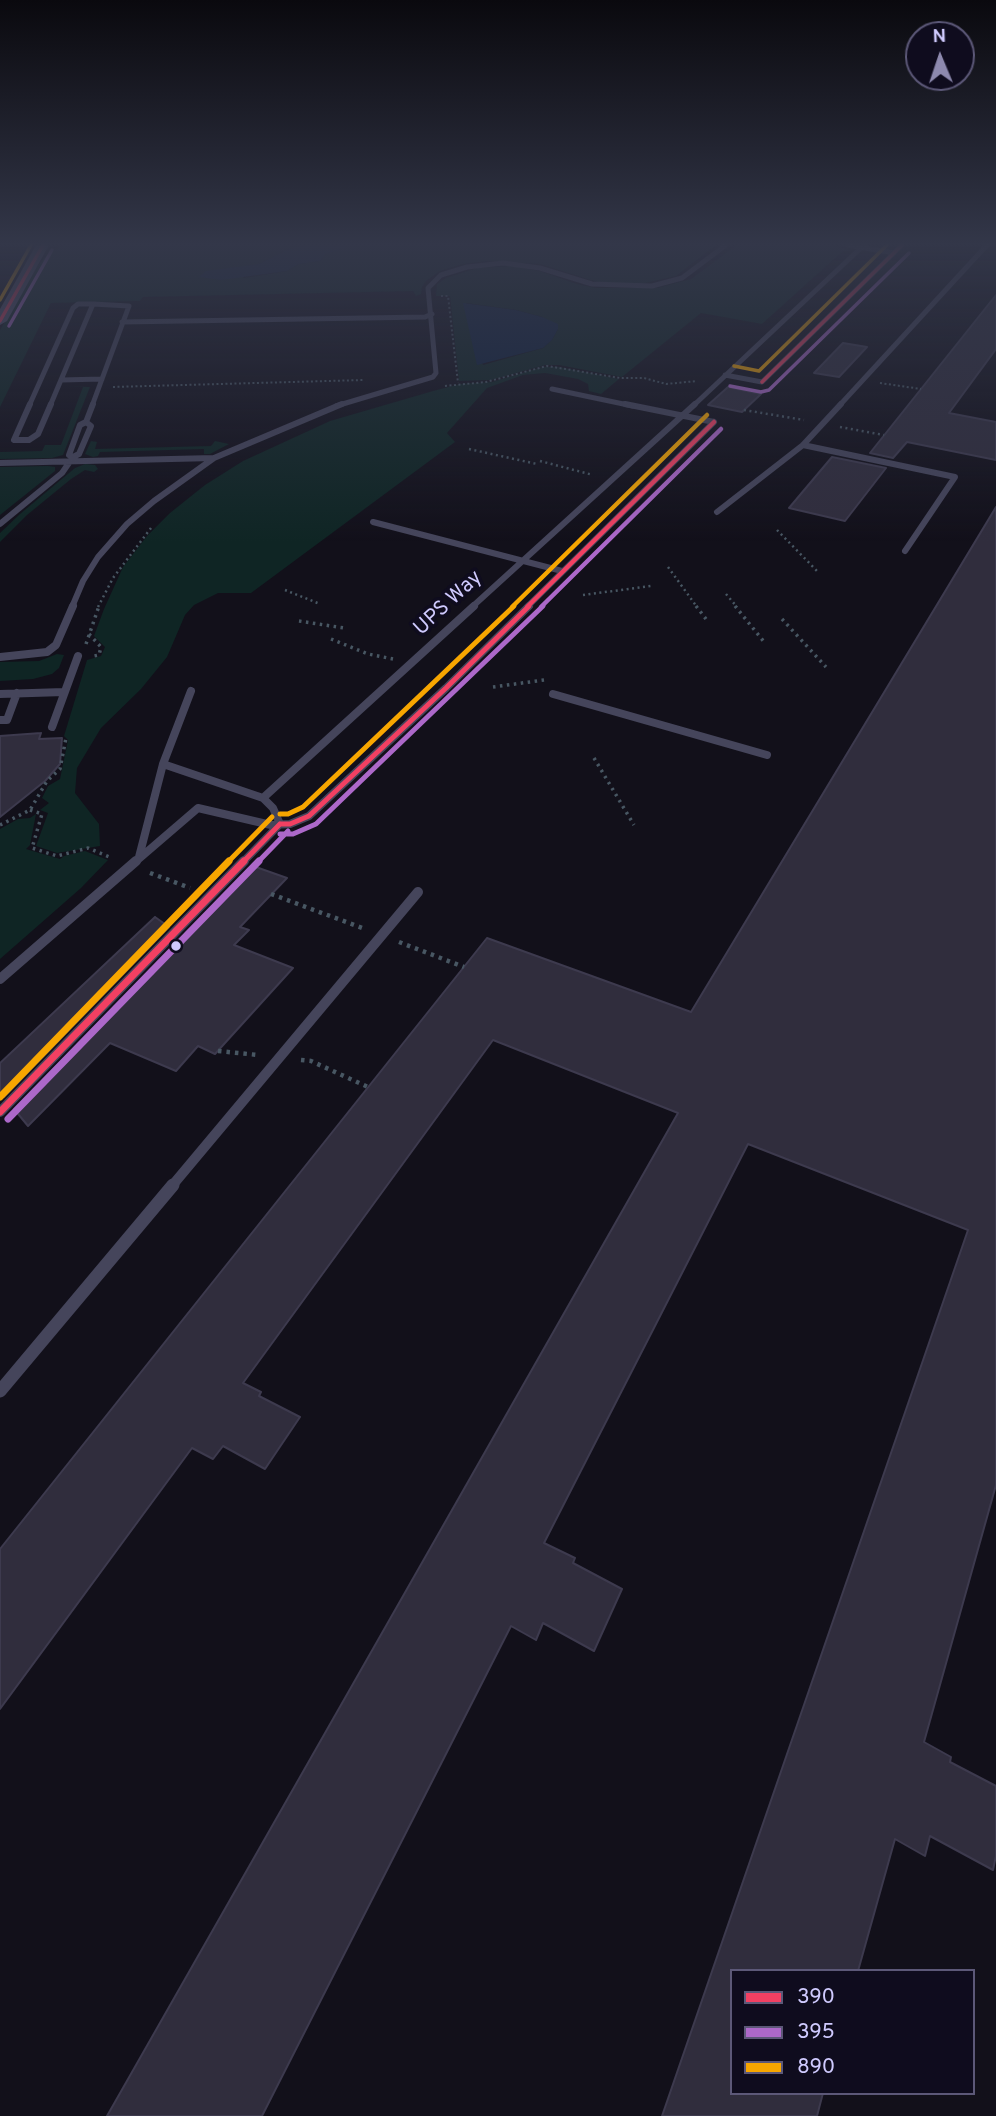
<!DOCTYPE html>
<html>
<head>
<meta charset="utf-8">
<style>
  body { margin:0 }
  #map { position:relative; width:996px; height:2116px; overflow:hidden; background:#12101a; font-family:Overpass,sans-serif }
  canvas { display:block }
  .legend { position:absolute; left:730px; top:1969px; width:245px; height:126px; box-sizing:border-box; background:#0f0c1e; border:2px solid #5c5878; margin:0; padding:9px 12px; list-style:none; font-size:21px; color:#cfcafe }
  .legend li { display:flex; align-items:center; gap:14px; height:35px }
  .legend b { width:35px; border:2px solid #5c5878 }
  .north { position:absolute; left:905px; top:21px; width:70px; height:70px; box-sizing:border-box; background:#0f0c1e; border:2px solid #5c5878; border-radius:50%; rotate:358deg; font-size:19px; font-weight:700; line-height:28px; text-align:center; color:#cfcafe }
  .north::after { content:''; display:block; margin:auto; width:24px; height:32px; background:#8d89ae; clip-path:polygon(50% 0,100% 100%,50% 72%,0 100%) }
</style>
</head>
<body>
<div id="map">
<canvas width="996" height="2116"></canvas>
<ul class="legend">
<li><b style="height:9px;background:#f24062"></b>390</li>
<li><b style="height:9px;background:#ac68c9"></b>395</li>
<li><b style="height:9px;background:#f7a600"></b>890</li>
</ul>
<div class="north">N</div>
</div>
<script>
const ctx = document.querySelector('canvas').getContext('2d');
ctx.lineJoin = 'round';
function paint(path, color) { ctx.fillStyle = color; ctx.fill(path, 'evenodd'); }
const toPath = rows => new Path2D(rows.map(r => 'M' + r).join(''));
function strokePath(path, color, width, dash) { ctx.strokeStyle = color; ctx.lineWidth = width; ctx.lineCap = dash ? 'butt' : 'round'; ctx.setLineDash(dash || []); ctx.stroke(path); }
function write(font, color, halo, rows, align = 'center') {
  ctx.font = font + ' Overpass,sans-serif'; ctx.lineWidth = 7; ctx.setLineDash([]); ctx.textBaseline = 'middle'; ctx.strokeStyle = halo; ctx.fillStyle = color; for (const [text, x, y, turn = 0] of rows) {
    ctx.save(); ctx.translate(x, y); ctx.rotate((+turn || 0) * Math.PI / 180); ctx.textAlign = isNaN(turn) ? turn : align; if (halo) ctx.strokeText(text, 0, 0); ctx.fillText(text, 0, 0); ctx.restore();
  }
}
paint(toPath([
  [63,245,302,245,286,250,259,264,237,268,244,278,287,271,299,264,320,261,326,254,352,245,716,245,676,276,641,284,597,282,540,264,488,261,463,264,440,271,426,281,422,287,421,294,416,296,413,291,143,297,140,301,51,303,0,407,0,330,38,265,47,255],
  [737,245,831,245,853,251,843,251,762,324,701,313,622,377,559,365,545,365,491,380,459,381,450,296,436,296,437,284,446,278,477,268,511,266,540,271,577,284,596,288,657,288,691,279],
  [466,303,516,310,542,317,558,329,552,340,543,348,483,365],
  [542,367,559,367,619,379,601,394,589,391,588,384,578,379,545,373,523,375,487,388,447,433,455,442,251,593,218,593,194,605,185,615,167,657,141,689,101,728,77,768,75,793,99,824,100,846,57,853,36,846,48,813,40,810,49,803,42,798,48,786,60,779,68,740,64,736,87,660,101,656,105,647,94,636,104,609,123,567,147,536,170,513,205,485,243,461,330,421,433,391,460,384,492,382],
  [66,386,90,387,63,455,52,458,0,459,0,452,42,451,45,445,61,445,83,387],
  [91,441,97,442,95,449,211,446,215,441,229,444,210,454,204,454,204,449,100,452,98,456,93,457,85,454],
  [85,464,95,465,98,469,94,472,85,470,71,479,27,515,0,542,0,533,20,514,75,468],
  [48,466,55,467,55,471,0,515,0,467],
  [57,654,64,655,59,668,52,674,33,679,0,681,0,662,39,661],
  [36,814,30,845,26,849,60,859,64,856,85,851,108,860,81,888,0,959,0,829,18,819,30,818]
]), '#0f2524');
paint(toPath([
  [302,245,352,245,326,254,320,261,299,264,287,271,221,280,199,277,206,271,259,264,286,250],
  [463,303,516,310,542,317,558,324,558,329,552,340,543,348,477,365]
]), '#0d203e');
const building = toPath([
  [996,295,996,349,949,413,996,422,996,460,907,442,893,458,870,453,996,295],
  [843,343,867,347,839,377,814,373,843,343],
  [728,387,761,394,742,412,708,405,728,387],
  [832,457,886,468,845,521,789,508,832,457],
  [996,507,996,1485,924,1742,951,1757,950,1762,996,1786,996,1856,993,1870,930,1836,925,1856,895,1839,858,1971,732,1971,732,2093,823,2093,817,2116,662,2116,968,1230,748,1144,544,1543,575,1558,573,1563,622,1589,594,1651,543,1623,536,1640,511,1626,262,2116,107,2116,678,1113,493,1040,243,1383,261,1392,259,1396,300,1417,265,1469,223,1446,213,1459,192,1448,0,1709,0,1549,487,938,691,1012,996,507],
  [41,733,39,739,62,738,60,764,45,781,0,817,0,736,41,733],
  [253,866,287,878,240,927,249,930,234,945,293,968,215,1054,198,1046,176,1071,110,1043,28,1126,14,1109,253,866],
  [155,917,169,927,4,1097,0,1092,0,1063,155,917]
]);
paint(building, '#302d3d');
strokePath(building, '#3d3a4e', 2);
strokePath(toPath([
  [441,296,448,296,458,383],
  [880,383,921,389],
  [445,386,486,382,547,366,620,378,644,378,666,384,697,381],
  [113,387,363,380]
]), '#485763', 2, [2, 2.5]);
strokePath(toPath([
  [744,410,804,420],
  [840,427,884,435],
  [469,449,537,464],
  [540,461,593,475],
  [777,530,817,571],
  [668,567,697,607],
  [285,590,320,604],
  [726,594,737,607],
  [583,595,651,586],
  [98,607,113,578,151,528]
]), '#485763', 2.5, [2, 3.5]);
strokePath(toPath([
  [696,606,706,619],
  [735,606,765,643],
  [782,619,826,667],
  [299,621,344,628],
  [89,634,101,647,99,655,94,656],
  [331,639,368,654,393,659],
  [86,644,99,606],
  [493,687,544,680],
  [594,758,634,825],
  [30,810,42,814,32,848,57,856,88,848,112,858],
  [0,825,30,810,47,781,60,769,66,738]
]), '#485763', 3.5, [2.5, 4.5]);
strokePath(toPath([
  [150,873,190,888],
  [271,894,365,929],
  [399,942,464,967],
  [218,1051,258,1055],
  [301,1060,311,1061,368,1087]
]), '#485763', 4.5, [3.5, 5]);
strokePath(toPath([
  [848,245,894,253],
  [122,322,425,317,432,314],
  [725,375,762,382,902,245],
  [61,380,102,379],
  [552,389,633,406],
  [29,406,73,308,78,304,93,304],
  [50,406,93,304],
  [92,406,129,306,93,304],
  [336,406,433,377,436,373,428,288,441,275,467,267,503,263,540,268,592,284,652,286,682,278,726,245],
  [693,406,864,245],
  [839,406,987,245]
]), '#45455b', 5);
strokePath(toPath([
  [30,404,14,440,29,440,38,434,51,404],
  [625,404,714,422],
  [803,445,955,477,905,551],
  [73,457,69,455,80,425,86,422,93,404],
  [0,463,214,458],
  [717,512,803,445,841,404],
  [373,522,562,571],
  [0,524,62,473,73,457,79,454,91,426,86,422],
  [72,607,83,581,98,557,127,524,154,501,214,458,342,404],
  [472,607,695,404],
  [527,607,714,422]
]), '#45455b', 6);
strokePath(toPath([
  [0,657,47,652,56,645,73,606],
  [0,694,64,692],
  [553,694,767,755],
  [0,720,7,720,17,693],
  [52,727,78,656],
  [163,764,191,691],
  [263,798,474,606],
  [139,857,163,764,263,798,273,808,280,824],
  [134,863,198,808,271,825,290,824,309,816,446,688,529,606],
  [242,863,280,824]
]), '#45455b', 8);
strokePath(toPath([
  [0,979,136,861],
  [0,1112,244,861],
  [171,1187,418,892]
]), '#45455b', 10);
strokePath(toPath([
  [0,1391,173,1185]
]), '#45455b', 13);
paint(toPath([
  [36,245,49,245,7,321,0,325,0,309,36,245]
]), '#52516e');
strokePath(toPath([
  [0,321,43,245],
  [762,382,902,245]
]), '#f24062', 3.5);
strokePath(toPath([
  [527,607,714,422]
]), '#f24062', 4.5);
strokePath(toPath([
  [280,824,290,824,309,816,446,688,529,606],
  [242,863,280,824]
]), '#f24062', 5);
strokePath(toPath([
  [0,1112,244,861]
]), '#f24062', 7);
strokePath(toPath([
  [9,326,52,250],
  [730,386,761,392,769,390,909,253]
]), '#ac68c9', 3.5);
strokePath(toPath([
  [541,607,721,429]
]), '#ac68c9', 4.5);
strokePath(toPath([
  [280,834,293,834,316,824,543,606],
  [257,863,288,831]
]), '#ac68c9', 5);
strokePath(toPath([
  [8,1119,259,861]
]), '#ac68c9', 7);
strokePath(toPath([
  [0,300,31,245],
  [734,366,759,371,887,245]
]), '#f7a600', 3.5);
strokePath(toPath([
  [512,607,707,415]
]), '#f7a600', 4.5);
strokePath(toPath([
  [280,814,288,814,303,807,514,606],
  [227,863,272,817]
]), '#f7a600', 5);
strokePath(toPath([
  [0,1097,229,861]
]), '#f7a600', 7);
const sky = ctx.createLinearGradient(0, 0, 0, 542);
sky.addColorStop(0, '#0a090e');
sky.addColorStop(0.45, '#333749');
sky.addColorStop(1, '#33374900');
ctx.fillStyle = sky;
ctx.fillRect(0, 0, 996, 542);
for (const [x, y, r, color] of [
  [176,946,6,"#cfcafe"]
]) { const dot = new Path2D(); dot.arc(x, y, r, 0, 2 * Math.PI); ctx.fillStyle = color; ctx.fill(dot); strokePath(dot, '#0f0c1e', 2.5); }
write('21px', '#cfcafe', '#0f0c1e', [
  ["UPS Way",449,604,-43]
]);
</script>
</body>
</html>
